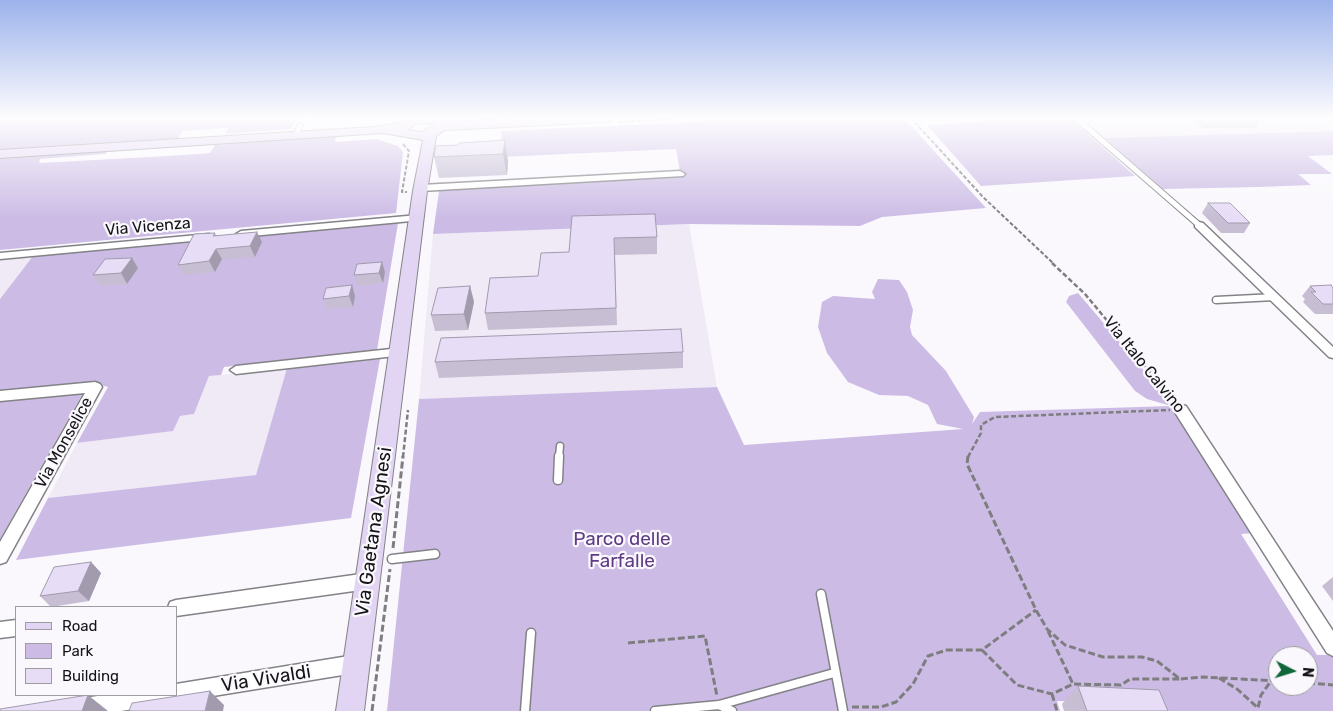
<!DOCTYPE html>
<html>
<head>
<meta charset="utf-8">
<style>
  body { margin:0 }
  #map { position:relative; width:1333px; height:711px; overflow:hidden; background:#faf8fd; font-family:Rubik,sans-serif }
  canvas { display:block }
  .legend { position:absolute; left:15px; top:606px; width:162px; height:90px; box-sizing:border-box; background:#faf8fd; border:1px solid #9e9ca0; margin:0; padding:6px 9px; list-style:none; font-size:15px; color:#141315 }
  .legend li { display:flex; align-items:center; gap:10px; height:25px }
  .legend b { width:25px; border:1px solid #9e9ca0 }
  .north { position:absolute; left:1268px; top:646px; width:50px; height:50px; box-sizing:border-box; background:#faf8fd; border:1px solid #9e9ca0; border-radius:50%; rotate:95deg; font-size:14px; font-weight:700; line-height:20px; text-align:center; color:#141315 }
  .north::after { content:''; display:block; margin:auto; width:18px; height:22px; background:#116739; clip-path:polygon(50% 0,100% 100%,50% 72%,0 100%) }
</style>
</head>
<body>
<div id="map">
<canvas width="1333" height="711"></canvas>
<ul class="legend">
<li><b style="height:6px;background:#e2d4f3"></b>Road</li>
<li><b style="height:14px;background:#ccbce5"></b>Park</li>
<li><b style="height:14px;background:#e7ddf7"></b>Building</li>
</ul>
<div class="north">N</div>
</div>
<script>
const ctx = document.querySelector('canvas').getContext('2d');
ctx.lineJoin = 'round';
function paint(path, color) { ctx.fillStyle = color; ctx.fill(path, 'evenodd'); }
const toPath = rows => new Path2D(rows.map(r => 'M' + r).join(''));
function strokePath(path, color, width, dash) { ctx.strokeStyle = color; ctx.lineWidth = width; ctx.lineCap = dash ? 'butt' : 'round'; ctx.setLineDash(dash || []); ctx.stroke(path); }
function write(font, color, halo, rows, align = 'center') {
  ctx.font = font + ' Rubik,sans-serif'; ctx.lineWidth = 4.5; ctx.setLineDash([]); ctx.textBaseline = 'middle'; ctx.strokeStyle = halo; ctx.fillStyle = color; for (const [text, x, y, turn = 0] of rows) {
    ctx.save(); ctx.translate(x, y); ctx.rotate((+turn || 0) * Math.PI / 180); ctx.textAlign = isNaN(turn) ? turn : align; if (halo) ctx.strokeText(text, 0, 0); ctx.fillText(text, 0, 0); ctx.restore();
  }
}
paint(toPath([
  [1083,118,1333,118,1333,131,1105,138],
  [689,224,717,387,419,399,433,234],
  [33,256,0,299,0,259],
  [287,368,256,475,48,498,77,443,172,431,180,416,194,414,209,376]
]), '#efeaf5');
paint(toPath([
  [0,118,306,118,296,119,291,129,225,134,228,128,183,131,177,140,0,150],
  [775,118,904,118,986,208,882,217,860,226,689,224,433,234,439,191,681,177,676,149,499,157,502,131],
  [1037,118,1070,118,1135,176,981,186,927,125],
  [1333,131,1333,155,1308,156,1332,174,1298,174,1311,185,1258,187,1163,189,1105,138],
  [336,136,335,142,376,139,398,146,403,152,396,213,0,250,0,159,108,151,105,154,40,159,39,163,168,156,210,153,215,145],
  [398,223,377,350,224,367,221,375,209,376,194,414,180,416,173,431,77,443,108,387,97,384,83,393,0,539,0,299,33,256],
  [878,279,899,280,907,292,913,310,910,327,912,335,946,371,974,417,972,424,980,412,1171,406,1147,399,1135,391,1066,302,1069,296,1078,293,1174,406,1256,533,1241,534,1317,655,1333,655,1333,711,1148,711,1145,703,1057,701,1060,711,387,711,419,399,717,387,744,445,963,429,937,424,928,405,908,396,879,395,848,382,827,353,818,327,822,302,833,296,875,299,872,292],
  [1278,656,1308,656,1308,686,1278,686],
  [380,359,351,518,16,560,48,498,256,475,287,368]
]), '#ccbce5');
const laneFar2 = toPath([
  [1076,118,1199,225],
  [296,135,300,125]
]);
const laneFar1 = toPath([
  [1216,300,1275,297],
  [559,457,560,446]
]);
const lane = toPath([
  [558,480,559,456],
  [392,559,435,554],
  [821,594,843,711],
  [719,705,732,711],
  [525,711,531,633],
  [655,711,719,705,834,673]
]);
const street = toPath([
  [680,171,685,174,683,176,421,191,416,188,421,185,680,171],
  [418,215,422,216,422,220,241,237,236,234,241,231,418,215],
  [1199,222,1203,223,1333,347,1333,358,1329,357,1195,227,1195,223,1199,222],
  [209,234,214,237,213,239,0,259,0,253,209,234],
  [400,348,404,349,406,352,404,355,236,374,230,370,236,366,400,348],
  [95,382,100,384,102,387,6,562,0,564,0,542,85,393,0,401,0,391,95,382],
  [1181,405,1186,406,1333,631,1333,656,1327,653,1176,414,1174,410,1176,406,1181,405],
  [368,573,374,576,376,581,374,586,368,589,176,616,176,607,168,607,170,602,176,600,368,573],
  [16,620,16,636,0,638,0,622,16,620],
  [355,655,361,658,364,664,361,670,355,673,176,702,172,701,165,704,121,711,49,711,51,704,58,702,104,695,176,695,176,684,355,655]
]);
const secondary = toPath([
  [409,118,440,118,445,122,530,118,614,118,608,122,445,130,436,136,427,191,364,711,336,711,413,191,423,140,383,133,0,158,0,150,374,127,399,123,409,118],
  [430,123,434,125,422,132,408,130,415,124,430,123]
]);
strokePath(laneFar2, '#838286', 7);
strokePath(laneFar1, '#838286', 9);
strokePath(lane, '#838286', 11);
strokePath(street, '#838286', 3);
strokePath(secondary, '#838286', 2);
strokePath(toPath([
  [911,118,983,197,1054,264],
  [619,122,683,118],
  [403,144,409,151,402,192,407,192]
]), '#7e7d80', 2, [4, 2]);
strokePath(toPath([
  [1052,263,1085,294,1174,401],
  [403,457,408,410],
  [968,457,981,433,981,425,995,417,1170,410]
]), '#7e7d80', 2.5, [5, 2.5]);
strokePath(toPath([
  [968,456,967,464,1036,610,1047,629,1065,645,1103,657,1142,657,1157,661,1180,679,1203,677,1278,681],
  [393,548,403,456],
  [1048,631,1073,684],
  [628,643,705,636,717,696],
  [982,650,1017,685,1052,694,1073,684,1121,685,1130,679,1180,679],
  [1219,678,1237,689,1258,708,1261,695,1271,681],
  [1308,683,1333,685],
  [1052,694,1057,711],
  [852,707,881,707,896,702,913,684,928,656,947,650,982,650,1036,610],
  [372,711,390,569]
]), '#7e7d80', 3, [7, 3]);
strokePath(laneFar2, '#fff', 5);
strokePath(laneFar1, '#fff', 6);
strokePath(lane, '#fff', 8);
paint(street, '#fff');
paint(secondary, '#e2d4f3');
paint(toPath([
  [1191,118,1261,118,1256,128,1203,128],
  [505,140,508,161,507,175,439,178,434,157,458,145],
  [1208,203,1250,223,1244,233,1221,233,1202,213],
  [572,216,657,237,657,254,615,255,617,325,488,330,485,313,538,276,569,252],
  [215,233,216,235,262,242,255,257,222,259,215,272,184,275,178,265],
  [132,258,138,268,127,284,100,286,93,275],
  [382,262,385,272,383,283,358,286,354,275],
  [470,286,474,302,468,330,435,331,431,315],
  [1310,286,1333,288,1333,314,1315,314,1303,302,1305,299,1302,296],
  [355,296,353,307,327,309,323,299],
  [683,352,683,368,439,378,435,362],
  [91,562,101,573,89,601,51,607,40,596],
  [1333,577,1333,601,1322,586],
  [1078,686,1168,711,1064,711,1062,704]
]), '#c7bed4');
paint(toPath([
  [505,140,508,161,507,175,503,154],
  [257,232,262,242,255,257,250,246],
  [216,249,222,259,215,272,209,261],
  [132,258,138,268,127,284,121,273],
  [382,262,385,272,383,283,379,273],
  [352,285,355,296,353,307,349,296],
  [470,286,474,302,468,330,464,314],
  [91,562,101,573,89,601,78,591],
  [210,691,224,705,223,711,205,711],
  [88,695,108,711,82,711]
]), '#a29bad');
const building = toPath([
  [505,140,503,154,434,157,436,146,458,145,459,143,505,140],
  [1208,203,1230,203,1250,223,1228,223,1208,203],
  [655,214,657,237,614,238,616,308,485,313,490,278,538,276,541,253,569,252,572,216,655,214],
  [257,232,250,246,216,249,209,261,178,265,194,234,215,233,213,236,257,232],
  [132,258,121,273,93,275,105,259,132,258],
  [382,262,379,273,354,275,357,264,382,262],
  [352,285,349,296,323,299,326,288,352,285],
  [1331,285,1333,288,1333,304,1323,304,1311,292,1316,292,1310,286,1331,285],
  [470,286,464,314,431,315,438,288,470,286],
  [681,329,683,352,435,362,441,338,681,329],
  [91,562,78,591,40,596,54,567,91,562],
  [1078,686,1159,690,1168,711,1087,711,1078,686],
  [210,691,205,711,129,711,132,703,210,691],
  [88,695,82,711,0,711,0,709,88,695]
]);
paint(building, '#e7ddf7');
strokePath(building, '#a29bad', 1);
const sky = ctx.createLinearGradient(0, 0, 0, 218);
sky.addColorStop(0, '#9cb2eb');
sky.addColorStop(0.54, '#fdfcfe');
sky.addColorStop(1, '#fdfcfe00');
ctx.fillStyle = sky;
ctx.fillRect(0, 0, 1333, 218);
write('16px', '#141315', '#faf8fd', [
  ["Via Vicenza",148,227,-5],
  ["Via Italo Calvino",1144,365,51],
  ["Via Monselice",64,443,-61]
]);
write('19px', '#141315', '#faf8fd', [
  ["Via Gaetana Agnesi",374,532,-82],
  ["Via Vivaldi",266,679,-9]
]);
write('19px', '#5e3b85', '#faf8fd', [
  ["Parco delle",622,540],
  ["Farfalle",622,562]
]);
</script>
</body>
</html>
